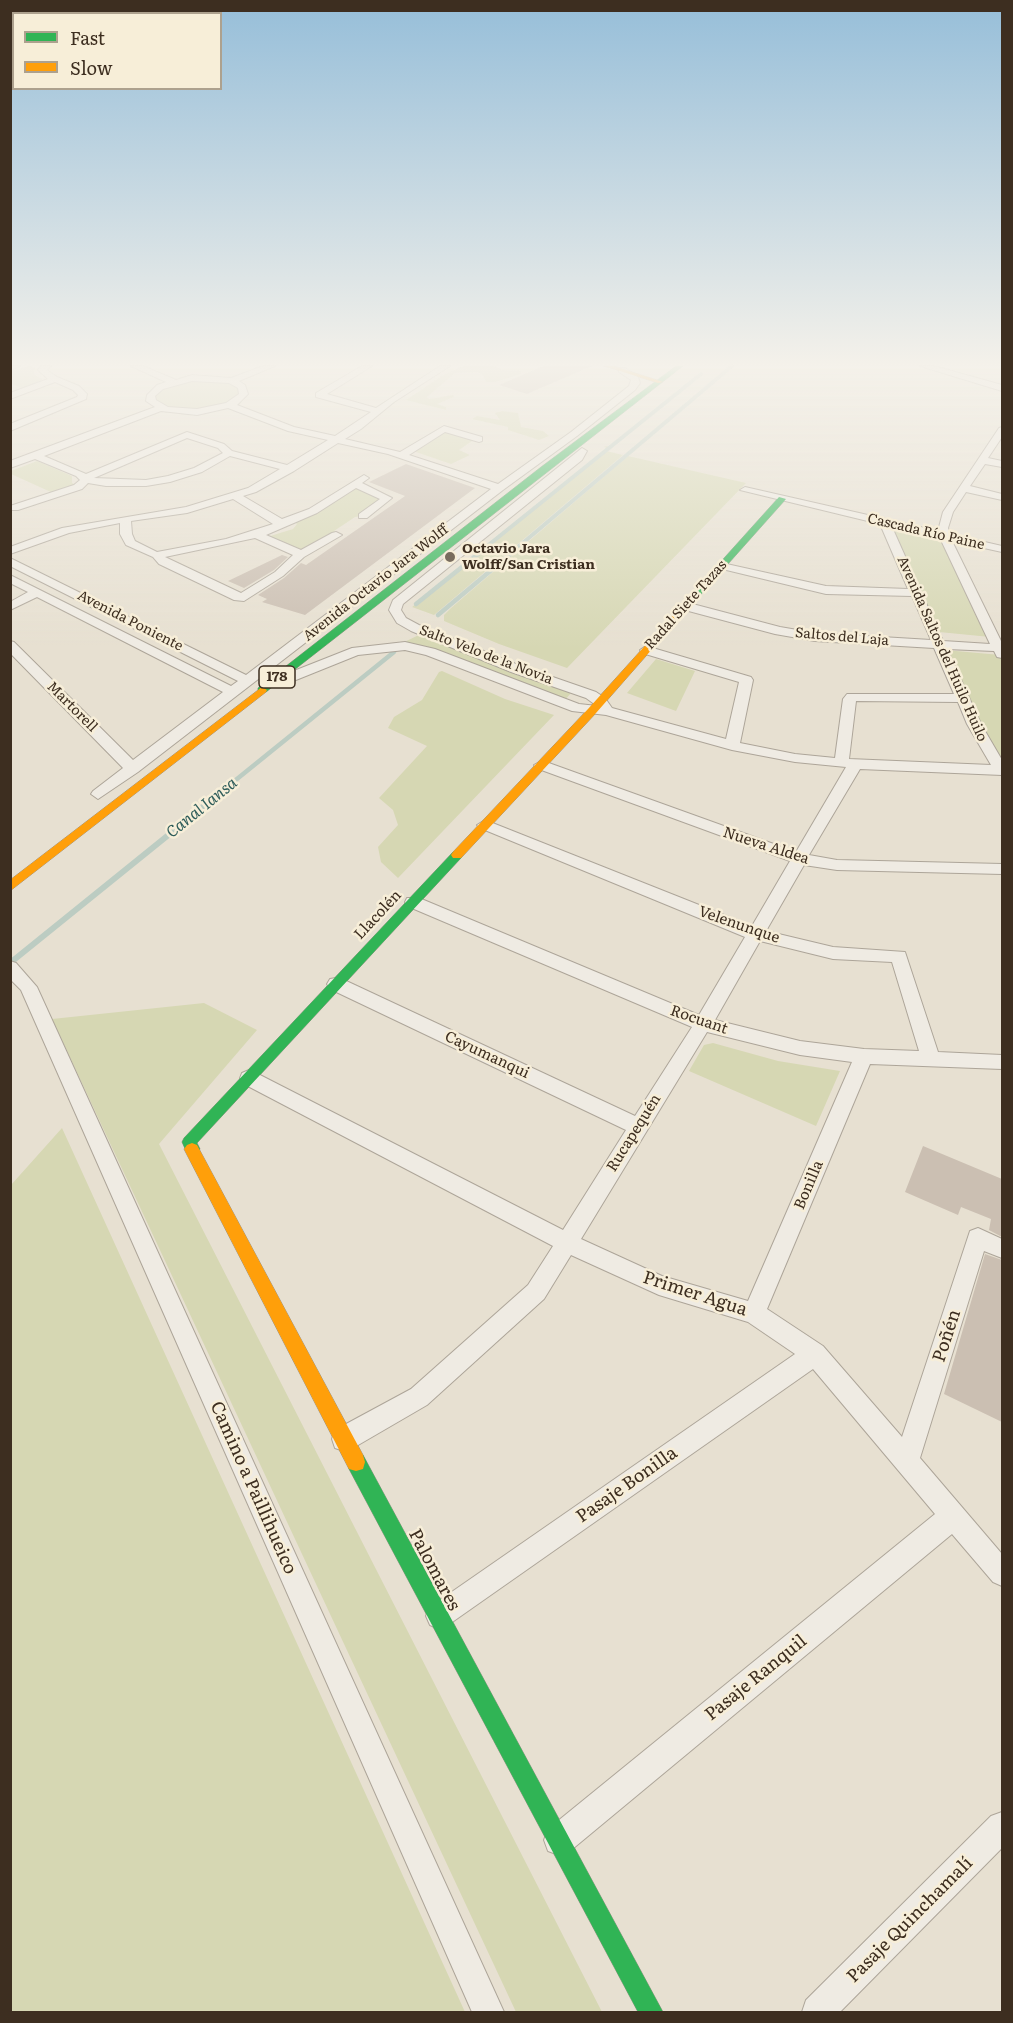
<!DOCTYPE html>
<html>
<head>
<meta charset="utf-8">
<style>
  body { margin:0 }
  #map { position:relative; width:1013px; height:2023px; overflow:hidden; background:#e7e0d1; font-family:Literata,serif }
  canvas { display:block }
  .frame { position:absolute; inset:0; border:12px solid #3d2e20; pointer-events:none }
  .legend { position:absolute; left:12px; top:12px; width:210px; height:78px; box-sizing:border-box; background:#f7eed8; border:2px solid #ada18e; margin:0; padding:8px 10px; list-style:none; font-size:18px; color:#3d2e20 }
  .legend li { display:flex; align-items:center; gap:12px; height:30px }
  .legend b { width:30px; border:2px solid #ada18e }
</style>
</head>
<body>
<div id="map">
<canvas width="1013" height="2023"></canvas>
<div class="frame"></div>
<ul class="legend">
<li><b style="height:8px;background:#30b455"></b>Fast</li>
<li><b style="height:8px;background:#ff9f0a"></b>Slow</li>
</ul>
</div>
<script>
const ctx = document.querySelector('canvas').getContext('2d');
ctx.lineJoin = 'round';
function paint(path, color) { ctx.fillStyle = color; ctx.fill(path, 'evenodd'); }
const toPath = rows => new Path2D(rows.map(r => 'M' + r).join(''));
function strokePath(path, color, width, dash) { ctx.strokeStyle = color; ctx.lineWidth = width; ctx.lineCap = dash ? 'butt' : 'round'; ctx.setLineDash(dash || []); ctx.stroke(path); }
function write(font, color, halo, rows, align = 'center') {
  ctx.font = font + ' Literata,serif'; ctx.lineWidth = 5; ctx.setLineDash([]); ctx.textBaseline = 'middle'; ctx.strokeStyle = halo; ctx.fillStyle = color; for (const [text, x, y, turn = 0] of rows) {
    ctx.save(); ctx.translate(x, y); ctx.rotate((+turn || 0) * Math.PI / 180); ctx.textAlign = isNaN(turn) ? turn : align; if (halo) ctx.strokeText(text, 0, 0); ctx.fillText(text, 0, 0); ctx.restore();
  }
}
paint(toPath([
  [29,366,35,368,34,374,43,380,22,388,11,384,11,371],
  [463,366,494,366,502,370,521,371,521,374,496,382,486,382,482,374,477,372,455,373,427,397,429,399,453,395,454,397,437,404,446,407,446,410,406,400,443,375],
  [193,379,234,383,241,391,234,401,197,411,169,409,157,403,154,395,159,390],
  [503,411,518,413,521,427,543,431,549,436,539,440,508,430,508,427,472,419,477,416,500,420,495,413],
  [444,431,475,439,459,450,470,455,451,464,413,451],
  [604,446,612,447,606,451,623,455,434,615,412,607,587,465,606,448],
  [628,456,746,483,567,668,499,644,444,621,444,615,451,608],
  [37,461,72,476,72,483,76,485,53,493,11,474,11,471],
  [354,486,384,498,361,516,355,517,334,531,337,532,335,534,303,553,267,537,293,529,297,524,292,520],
  [894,531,944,542,990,637,939,632],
  [423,633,564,688,571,693,565,700,447,657,394,647],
  [945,650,1000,655,1002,661,1002,756,997,756],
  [656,659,695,671,676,711,627,693],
  [442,671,505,699,554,715,398,878,381,862,378,847,398,825,393,810,379,798,427,746,388,728,394,717,422,700,439,672],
  [204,1003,257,1030,159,1144,602,2012,516,2012,52,1019],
  [713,1043,778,1061,840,1071,816,1126,689,1071,704,1045],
  [62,1128,465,2012,11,2012,11,1185]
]), '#d6d7b3');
strokePath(toPath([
  [486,547,701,374],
  [518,547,732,366]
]), '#bcccc2', 4);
strokePath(toPath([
  [416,604,488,546],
  [438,615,520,546],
  [232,783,394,652]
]), '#bcccc2', 4.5);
strokePath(toPath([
  [10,963,234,782]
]), '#bcccc2', 6);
paint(toPath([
  [543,366,592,366,527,394,499,385],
  [406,464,475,488,305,615,262,602,267,599,258,595,284,578,301,563,306,565,316,558,405,496,369,482],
  [282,555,288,557,274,570,244,588,228,581],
  [923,1146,1002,1179,1002,1237,989,1230,991,1219,961,1207,958,1215,905,1192],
  [985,1254,1002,1260,1002,1422,944,1394]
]), '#cbbfb2');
const street = toPath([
  [10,366,20,366,10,370,10,366],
  [41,366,51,366,47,370,57,377,79,386,87,394,86,399,10,431,10,424,77,397,78,395,73,390,55,382,10,399,10,393,48,379,38,370,41,366],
  [131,366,143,366,176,380,192,375,231,378,263,366,275,366,239,381,245,385,248,394,237,405,294,427,335,436,371,412,316,397,316,393,362,366,372,366,327,394,376,408,440,366,450,366,394,402,361,429,345,439,400,452,444,426,482,437,482,441,479,442,445,432,409,455,498,484,571,432,629,386,631,380,619,372,619,368,625,368,638,377,640,383,635,390,577,436,503,490,138,772,98,799,91,794,93,791,123,768,10,653,10,641,14,642,133,760,223,692,37,597,10,610,10,602,28,592,10,583,10,575,231,686,238,681,10,566,10,558,246,675,491,489,388,454,338,443,294,471,256,492,243,496,282,519,309,509,364,475,369,478,362,483,392,498,367,518,359,518,359,514,380,499,356,488,317,513,266,535,301,550,332,533,336,532,342,535,304,557,283,576,244,601,234,600,159,564,153,557,126,545,120,534,120,523,69,533,10,554,10,547,62,528,186,507,248,488,280,469,230,456,202,472,170,482,146,486,106,486,88,483,82,489,18,510,10,510,10,506,74,485,80,480,76,476,35,459,10,468,10,461,155,407,146,401,147,395,157,385,166,382,131,366],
  [192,381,229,383,238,388,239,394,226,403,197,409,168,407,156,400,155,396,163,389,192,381],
  [228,408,288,431,328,440,287,465,232,451,224,444,187,432,86,474,44,456,161,411,197,415,228,408],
  [187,438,218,448,223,453,194,468,168,476,146,480,94,478,187,438],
  [233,499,273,524,226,539,157,552,135,541,132,534,131,521,187,513,233,499],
  [255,538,293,555,275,572,241,593,165,557,255,538],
  [920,366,934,366,1002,385,1002,391,920,366],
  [1002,427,1002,437,988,458,1002,461,1002,467,985,464,970,486,1002,494,1002,500,966,492,953,512,948,528,950,534,1002,546,1002,552,952,541,1002,643,1002,658,997,657,994,651,947,649,981,724,1002,760,1002,775,860,769,809,855,837,860,1002,864,1002,874,837,870,804,865,766,931,833,947,905,952,938,1052,1002,1055,1002,1069,870,1064,767,1309,823,1346,902,1437,970,1231,978,1228,1002,1239,1002,1258,984,1251,920,1458,1002,1554,1002,1586,993,1582,952,1534,570,1851,559,1855,548,1851,544,1840,548,1829,935,1514,813,1369,448,1625,439,1629,430,1625,426,1616,430,1607,795,1354,748,1322,659,1295,571,1255,544,1299,427,1405,353,1448,344,1451,335,1448,332,1439,335,1430,411,1389,528,1285,553,1246,242,1083,240,1078,242,1073,249,1070,256,1073,563,1230,626,1130,330,989,327,984,330,979,336,978,342,979,635,1116,692,1027,407,906,405,902,407,898,419,898,699,1015,745,937,480,828,477,825,485,820,490,822,752,926,790,861,536,768,534,765,541,761,546,762,796,852,846,767,795,762,732,750,606,715,572,711,426,655,405,650,358,655,281,686,271,686,269,683,271,680,352,648,405,642,435,649,579,704,597,706,586,698,511,672,411,631,397,623,389,610,393,600,582,448,587,451,582,460,403,604,401,610,406,618,419,625,521,666,596,692,605,698,612,708,726,739,739,682,642,653,640,650,646,646,751,677,753,680,740,743,795,754,835,758,843,699,847,694,954,694,934,648,815,641,775,634,681,609,679,606,685,602,780,627,815,633,931,640,912,596,826,594,718,568,718,564,722,563,826,586,908,589,880,524,740,490,745,487,938,531,943,512,999,428,1002,427],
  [892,527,940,538,990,644,943,641,892,527],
  [856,701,958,702,967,724,991,765,849,759,856,701],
  [760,941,833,959,892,962,919,1051,864,1049,800,1041,715,1020,760,941],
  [707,1032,800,1055,852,1062,748,1301,662,1276,581,1239,707,1032],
  [10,961,16,963,37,987,504,2012,472,2012,21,990,10,979,10,961],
  [1002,1812,1002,1848,840,2012,802,2012,806,2000,991,1816,1002,1812]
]);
const fast = toPath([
  [676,366,683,366,266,692,258,692,258,688,541,467,676,366],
  [779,497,786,499,695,601,689,601,689,597,779,497],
  [457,851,463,855,461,858,197,1143,200,1149,197,1153,192,1155,187,1153,182,1142,184,1138,453,852,457,851],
  [356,1453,363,1455,663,2012,638,2012,349,1469,347,1462,349,1455,356,1453]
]);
const slow = toPath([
  [604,366,614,366,663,382,658,383,604,366],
  [689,597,696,599,596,713,461,858,453,858,451,855,453,852,588,709,689,597],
  [262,687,267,690,266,692,10,891,10,880,262,687],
  [192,1143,197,1145,363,1455,365,1462,363,1469,356,1471,349,1469,184,1149,187,1145,192,1143]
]);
strokePath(street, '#ada599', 2);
strokePath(fast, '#9c958a', 1);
strokePath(slow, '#9c958a', 1);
paint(street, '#efebe3');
paint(fast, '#30b455');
paint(slow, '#ff9f0a');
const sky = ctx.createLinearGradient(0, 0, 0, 649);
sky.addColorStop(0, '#96bed9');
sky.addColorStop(0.56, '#f4f1ea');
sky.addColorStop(1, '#f4f1ea00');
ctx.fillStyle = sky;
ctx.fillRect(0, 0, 1013, 649);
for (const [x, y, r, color] of [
  [450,557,6,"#786c5e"]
]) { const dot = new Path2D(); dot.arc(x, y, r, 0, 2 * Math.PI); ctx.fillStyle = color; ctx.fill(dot); strokePath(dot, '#f7eed8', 2); }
write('14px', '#3d2e20', '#f7eed8', [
  ["Cascada Río Paine",926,532,13],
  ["Avenida Octavio Jara Wolff",376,583,-38],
  ["Radal Siete Tazas",686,605,-48],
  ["Avenida Poniente",130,621,27],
  ["Saltos del Laja",842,637,5],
  ["Avenida Saltos del Huilo Huilo",942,649,66],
  ["Salto Velo de la Novia",486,655,21],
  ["Martorell",72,707,45]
]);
write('bold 14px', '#3d2e20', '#f7eed8', [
  ["Octavio Jara",462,549],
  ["Wolff/San Cristian",462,565]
], 'left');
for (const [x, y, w] of [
  [277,677,36]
]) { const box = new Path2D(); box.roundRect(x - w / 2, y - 11, w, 22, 4.5); ctx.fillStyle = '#f7eed8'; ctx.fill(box); strokePath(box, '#3d2e20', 1.5); }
write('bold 14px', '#3d2e20', null, [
  ["178",277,677]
]);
write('15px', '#3d2e20', '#f7eed8', [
  ["Nueva Aldea",766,846,18],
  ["Llacolén",378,915,-47],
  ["Velenunque",739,925,19],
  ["Rocuant",699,1020,19],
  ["Cayumanqui",487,1055,25],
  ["Rucapequén",634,1133,-58],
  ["Bonilla",809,1185,-67]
]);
write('italic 16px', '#2f5d5a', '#f7eed8', [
  ["Canal Iansa",202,808,-39]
]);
write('18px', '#3d2e20', '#f7eed8', [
  ["Primer Agua",695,1294,18],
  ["Poñén",947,1336,-72],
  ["Pasaje Bonilla",627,1485,-35],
  ["Camino a Paillihueico",253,1488,66],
  ["Palomares",434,1570,62],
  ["Pasaje Ranquil",756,1678,-39],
  ["Pasaje Quinchamalí",910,1920,-45]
]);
</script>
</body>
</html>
